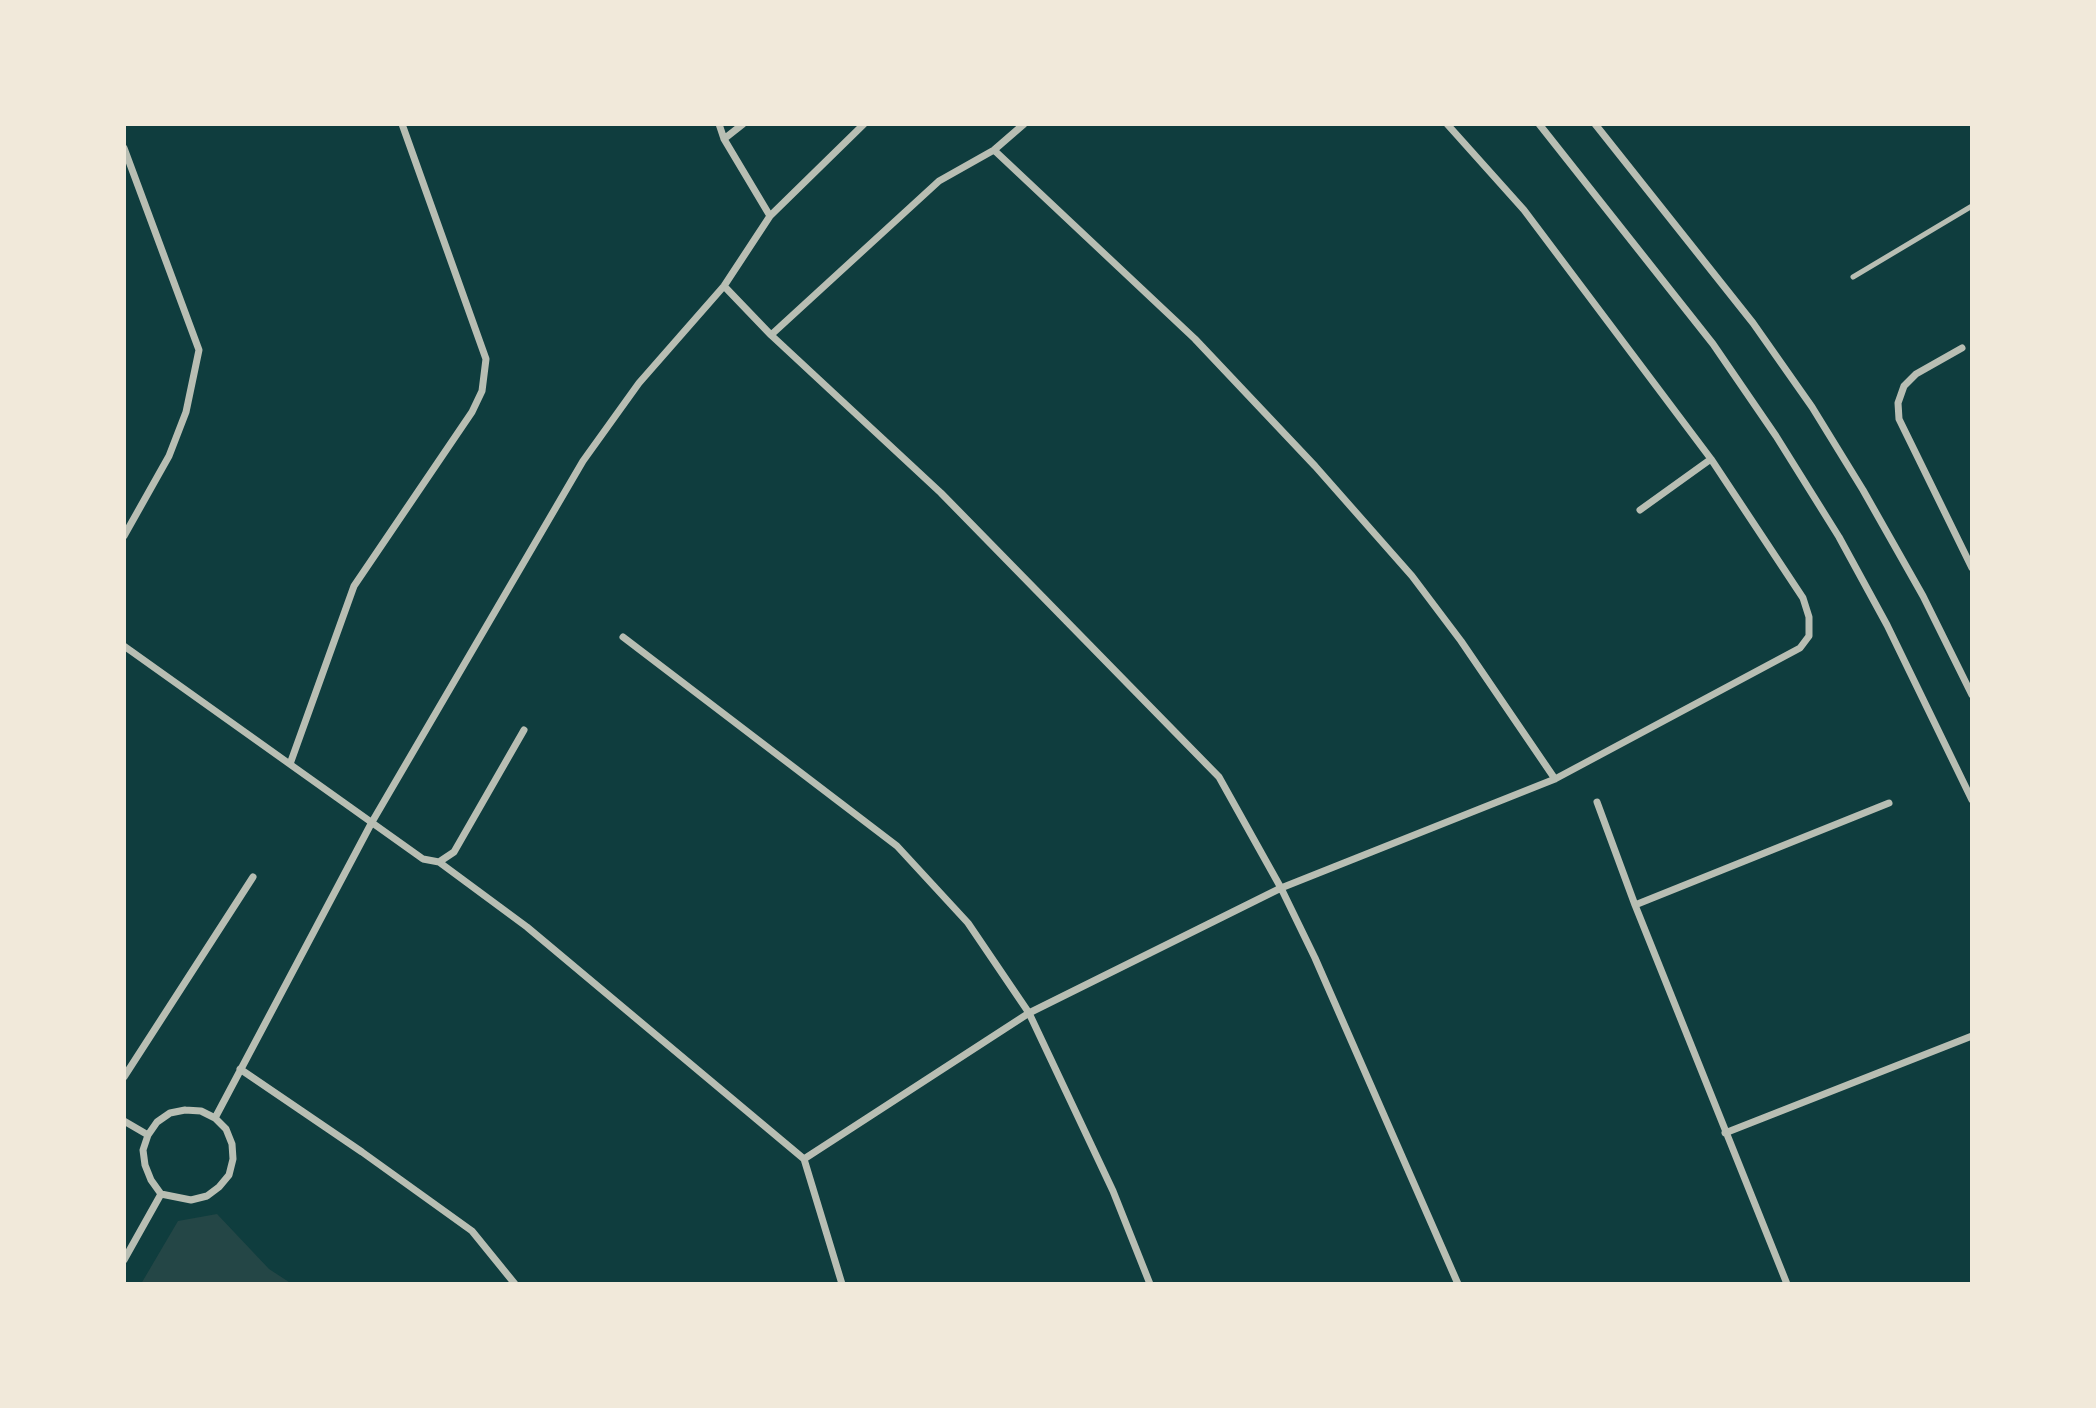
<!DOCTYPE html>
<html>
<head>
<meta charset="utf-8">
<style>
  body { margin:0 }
  #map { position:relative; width:2096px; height:1408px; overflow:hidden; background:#0f3d3e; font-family:"Roboto Condensed",sans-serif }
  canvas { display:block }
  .frame { position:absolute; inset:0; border:126px solid #f1e9da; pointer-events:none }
</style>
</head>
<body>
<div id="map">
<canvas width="2096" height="1408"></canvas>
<div class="frame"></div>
</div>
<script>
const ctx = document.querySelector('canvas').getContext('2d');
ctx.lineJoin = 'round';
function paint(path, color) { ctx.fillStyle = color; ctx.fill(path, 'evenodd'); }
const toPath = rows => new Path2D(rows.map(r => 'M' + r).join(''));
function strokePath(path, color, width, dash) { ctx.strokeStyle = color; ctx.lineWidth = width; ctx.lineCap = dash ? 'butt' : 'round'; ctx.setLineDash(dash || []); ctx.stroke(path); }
paint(toPath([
  [217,1214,269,1269,292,1284,141,1284,178,1221]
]), '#244646');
strokePath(toPath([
  [1853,277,1972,206]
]), '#b8beb3', 5);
strokePath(toPath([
  [719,124,724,139,770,216],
  [1539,124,1713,344,1776,436,1839,537,1887,625,1972,800],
  [1595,124,1753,323,1812,407,1863,490,1923,596,1972,695],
  [724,139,743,124],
  [124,148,199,350,186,412,169,456,124,536],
  [994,150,1195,339,1315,466,1412,576,1461,641,1555,779],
  [724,286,771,335,941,493,1219,777,1281,888,1315,958,1458,1284],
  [771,335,939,181,994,150,1024,124],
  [1962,348,1916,374,1904,386,1898,403,1899,419,1972,568],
  [1640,510,1711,459],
  [623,637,897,846,968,923,1029,1013,1113,1191,1150,1284],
  [124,646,423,859,439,862,454,852,524,730],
  [290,764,354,586,472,412,482,391,486,359,402,124],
  [1597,802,1635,905,1787,1284],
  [439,862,527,927,804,1159,842,1284],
  [1635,905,1889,803],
  [240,1069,362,1152,472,1231,515,1284],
  [124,1077,253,877],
  [185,1110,201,1111,215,1118,226,1129,232,1144,233,1159,229,1175,219,1187,207,1196,191,1200,161,1194,151,1180,145,1165,143,1150,148,1135,157,1122,170,1113,185,1110],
  [215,1118,372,822,583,461,639,383,724,286,770,216,864,124],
  [124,1121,148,1135],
  [1725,1133,1972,1036],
  [804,1159,1029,1013,1281,888,1555,779,1800,648,1809,636,1809,617,1803,598,1711,459,1524,210,1447,124],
  [124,1260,161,1194]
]), '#b8beb3', 7);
</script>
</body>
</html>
